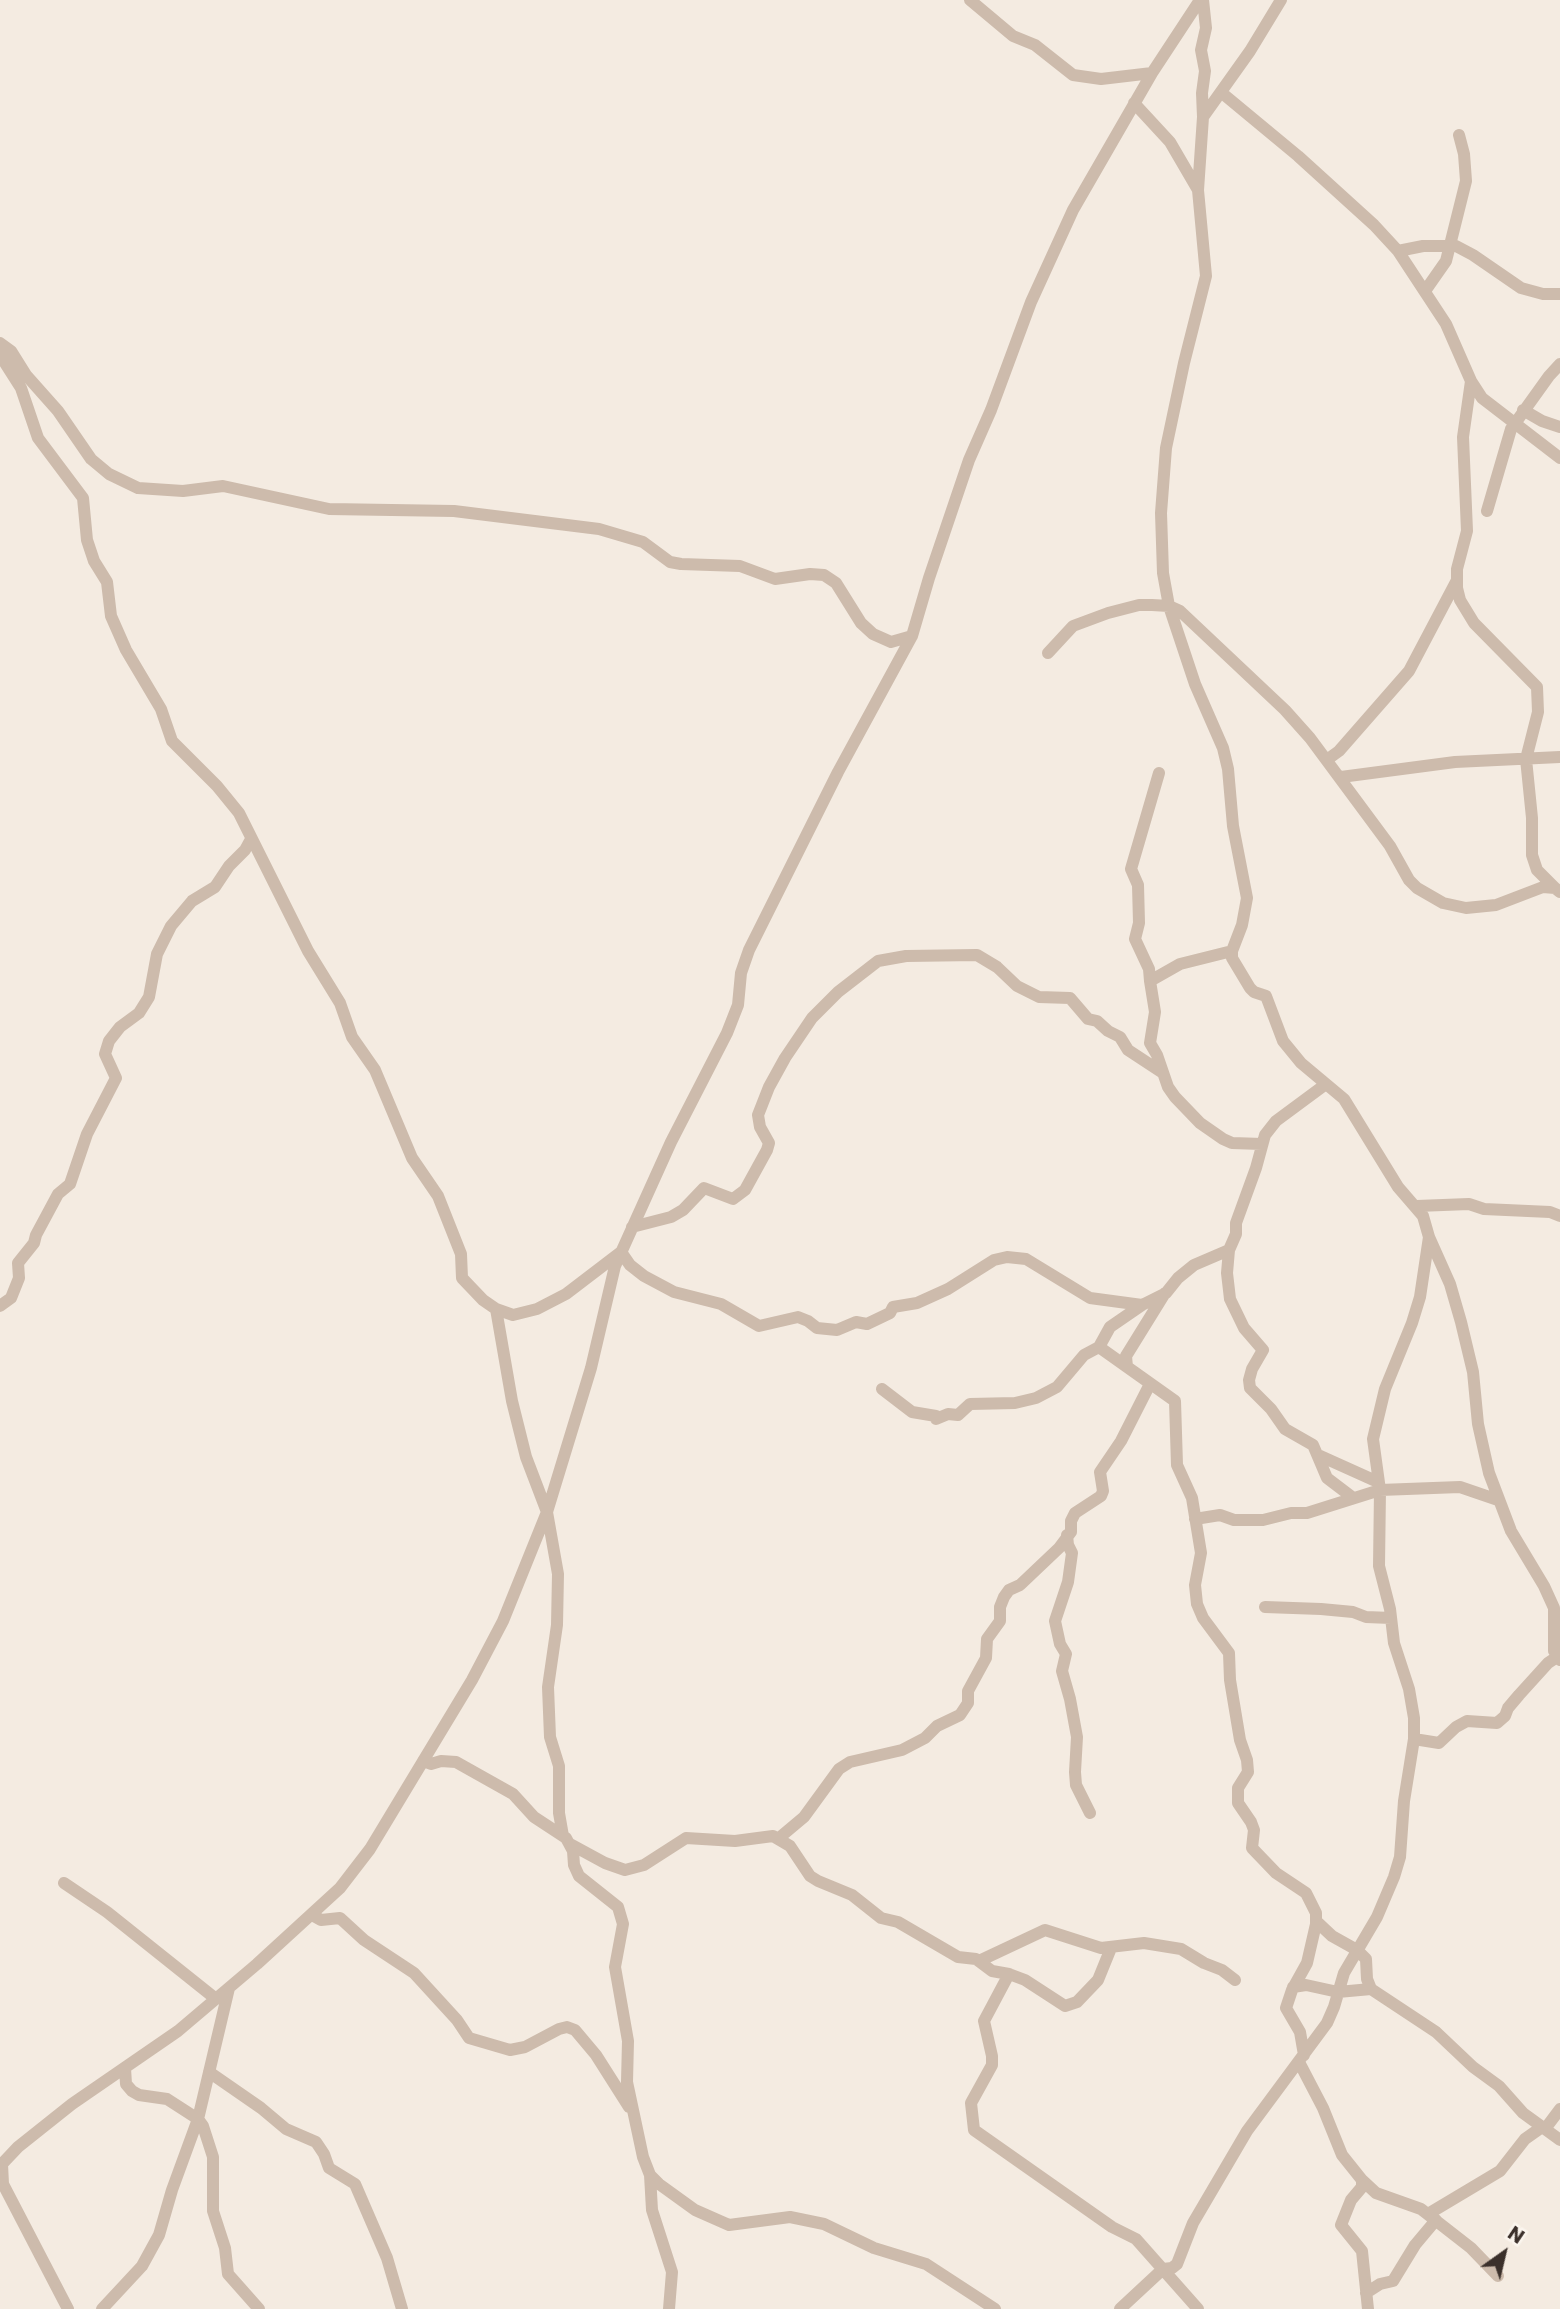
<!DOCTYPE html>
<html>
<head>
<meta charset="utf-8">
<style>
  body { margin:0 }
  #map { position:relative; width:1560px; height:2309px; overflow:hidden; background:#f4ebe1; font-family:Poppins,sans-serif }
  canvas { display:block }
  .north { position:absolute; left:1469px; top:2218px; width:70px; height:70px; -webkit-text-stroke:5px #fbf5ee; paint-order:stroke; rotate:34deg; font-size:19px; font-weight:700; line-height:28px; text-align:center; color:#3b302b }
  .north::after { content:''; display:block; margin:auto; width:24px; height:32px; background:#3b302b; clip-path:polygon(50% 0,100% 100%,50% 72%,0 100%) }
</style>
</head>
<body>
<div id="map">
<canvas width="1560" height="2309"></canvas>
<div class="north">N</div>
</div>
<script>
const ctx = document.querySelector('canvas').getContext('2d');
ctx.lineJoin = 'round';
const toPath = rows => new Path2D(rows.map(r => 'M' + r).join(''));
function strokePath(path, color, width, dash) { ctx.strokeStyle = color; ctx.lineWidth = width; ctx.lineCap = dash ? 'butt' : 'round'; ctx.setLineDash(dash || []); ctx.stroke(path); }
strokePath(toPath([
  [970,0,1013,36,1035,45,1073,75,1101,79,1152,73],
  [1203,0,1206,28,1201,50,1205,71,1202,93,1203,117,1198,190,1206,276,1184,363,1166,448,1161,513,1163,573,1169,606,1195,684,1223,748,1228,769,1233,826,1247,898,1242,925,1232,951,1232,958,1250,988,1254,992,1266,996,1283,1041,1301,1063,1344,1099,1398,1187,1423,1216,1429,1237,1450,1284,1461,1322,1473,1372,1478,1424,1489,1473,1511,1531,1544,1586,1554,1608,1554,1651,1560,1660],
  [1222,93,1298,156,1374,225,1398,251,1446,324,1471,381,1482,398,1560,458],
  [1134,103,1170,142,1198,190],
  [1203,117,1250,51,1281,0],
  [1398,251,1423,246,1456,246,1473,255,1521,288,1543,294,1560,294],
  [1425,291,1446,261,1466,181,1464,154,1459,135],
  [0,343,11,351,26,375,58,411,91,459,109,474,138,488,183,491,223,486,329,509,454,511,599,529,643,542,670,562,681,564,740,566,775,579,810,574,824,575,836,583,861,623,873,634,891,642,912,636],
  [0,355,21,388,38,438,83,498,87,540,94,561,107,582,111,616,126,650,161,709,172,741,217,786,239,813,308,951,340,1003,352,1037,375,1070,412,1158,438,1196,461,1254,462,1278,483,1300,496,1309,512,1401,526,1457,547,1512,558,1574,557,1625,548,1687,550,1737,559,1766,559,1813,563,1836],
  [1471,381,1463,437,1467,531,1457,569,1457,588,1460,600,1474,623,1537,687,1538,712,1526,759,1532,818,1532,855,1537,870,1555,888],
  [1523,410,1542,421,1560,427],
  [1487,511,1511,429,1549,376,1560,364],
  [1048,653,1073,626,1108,613,1139,605,1152,605,1169,606,1180,611,1285,710,1310,738,1390,846,1409,880,1417,888,1443,903,1466,908,1496,905,1543,887,1555,888,1560,892],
  [1328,759,1339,751,1409,671,1457,580],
  [1341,777,1455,762,1560,757],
  [1232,951,1180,964,1150,981,1155,1012,1150,1043,1157,1055,1168,1087,1175,1097,1200,1123,1223,1139,1232,1143,1262,1144],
  [1150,981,1149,969,1135,939,1139,923,1138,885,1131,869,1159,773],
  [1326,1084,1276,1121,1265,1135,1256,1168,1236,1223,1236,1234,1229,1250,1227,1273,1230,1299,1244,1328,1263,1350,1252,1369,1249,1380,1250,1388,1271,1409,1285,1429,1313,1445,1327,1478,1352,1497],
  [1417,1206,1469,1204,1484,1209,1550,1212,1560,1216],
  [632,1227,671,1217,683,1210,704,1188,733,1199,745,1190,767,1150,769,1143,760,1127,758,1115,769,1087,785,1058,812,1018,838,992,878,961,906,956,977,955,997,967,1017,986,1039,997,1070,998,1088,1019,1097,1021,1108,1031,1120,1037,1128,1050,1163,1073],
  [0,1306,11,1298,19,1278,18,1263,34,1243,36,1235,58,1194,70,1184,87,1134,116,1078,105,1054,109,1041,120,1027,139,1013,149,997,157,954,171,926,192,901,215,887,229,866,245,850,251,839],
  [496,1309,513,1315,537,1309,566,1294,621,1252,630,1265,644,1276,674,1292,721,1304,759,1326,798,1317,808,1321,817,1328,837,1330,856,1322,867,1324,890,1313,893,1307,917,1303,948,1289,994,1260,1007,1257,1026,1259,1090,1298,1142,1305,1166,1293,1178,1278,1194,1265,1229,1250],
  [1099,1347,1175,1401,1177,1465,1192,1498,1201,1553,1195,1585,1197,1604,1203,1618,1229,1653,1230,1680,1240,1740,1247,1760,1248,1772,1238,1788,1238,1803,1251,1822,1254,1830,1252,1848,1276,1873,1306,1893,1316,1913,1316,1924,1307,1963,1292,1990,1286,2008,1300,2032,1304,2055],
  [1127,1367,1126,1356,1165,1293],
  [882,1389,912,1412,936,1416,936,1419,948,1414,958,1415,970,1404,1015,1403,1036,1398,1057,1387,1084,1355,1099,1347,1110,1327,1142,1305],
  [1318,1455,1378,1482],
  [1195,1519,1220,1515,1234,1520,1263,1520,1291,1513,1307,1513,1380,1490,1460,1487,1498,1500],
  [1067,1535,1068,1545,1072,1553,1068,1582,1055,1621,1060,1644,1066,1654,1062,1671,1070,1699,1077,1737,1075,1772,1076,1785,1090,1813],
  [1265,1607,1321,1609,1353,1612,1366,1617,1391,1618],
  [1414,1739,1439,1743,1456,1727,1467,1721,1497,1723,1505,1716,1508,1708,1519,1695,1548,1663,1557,1657],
  [423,1761,431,1764,441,1761,456,1762,513,1794,534,1817,566,1838,573,1851,574,1865,579,1876,618,1907,623,1924,615,1967,628,2041,627,2082,643,2157,650,2175,659,2184,695,2210,729,2225,790,2217,824,2224,874,2248,926,2264,995,2309],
  [779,1838,804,1817,839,1769,850,1762,902,1750,925,1738,937,1726,960,1715,968,1703,968,1691,986,1658,987,1639,1000,1621,1000,1607,1004,1597,1009,1590,1020,1585,1059,1548,1071,1532,1071,1521,1075,1513,1101,1496,1103,1491,1100,1472,1121,1441,1150,1384],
  [570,1844,605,1863,625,1870,644,1865,686,1838,735,1841,773,1836,790,1846,810,1876,818,1881,852,1895,881,1918,898,1922,958,1957,976,1959,992,1971,1009,1974,984,2021,992,2056,992,2065,971,2103,974,2130,1112,2227,1136,2239,1198,2309],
  [64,1883,107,1912,216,1999],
  [312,1915,321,1920,340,1918,364,1940,414,1973,457,2020,469,2038,510,2050,525,2047,559,2029,567,2027,575,2030,596,2055,629,2107],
  [1316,1921,1332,1936,1357,1950,1366,1959,1367,1979,1371,1989],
  [979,1961,1045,1930,1101,1948,1144,1943,1181,1949,1204,1963,1222,1970,1235,1980],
  [1009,1974,1025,1980,1065,2006,1077,2002,1098,1980,1111,1948],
  [1293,1987,1306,1985,1338,1992,1371,1989,1436,2032,1473,2067,1499,2086,1523,2113,1560,2140],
  [1299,2062,1323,2108,1342,2155,1362,2180,1362,2187,1351,2200,1341,2225,1362,2251,1368,2309],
  [125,2068,126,2084,132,2091,139,2095,167,2099,198,2119,203,2126,213,2157,213,2211,225,2248,228,2274,259,2309],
  [209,2072,261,2108,286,2129,316,2142,324,2154,329,2168,355,2184,387,2258,402,2309],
  [1545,2129,1560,2109],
  [2,2164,3,2184,68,2309],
  [0,2166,18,2147,72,2104,178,2031,257,1964,340,1888,370,1849,472,1680,503,1621,547,1512,591,1368,615,1266,671,1142,727,1033,738,1005,741,973,749,950,838,772,912,636,929,578,969,460,991,410,1031,302,1073,210,1152,73,1200,0],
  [650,2175,652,2210,672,2272,669,2309],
  [1362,2180,1376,2193,1421,2209,1471,2248,1498,2276],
  [1428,2214,1500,2171,1525,2139,1542,2127],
  [1366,2293,1380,2284,1393,2281,1415,2245,1436,2220],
  [102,2309,142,2266,159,2235,172,2190,198,2119,229,1988],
  [1120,2309,1163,2269,1172,2268,1177,2264,1193,2223,1247,2131,1327,2023,1334,2007,1344,1973,1377,1917,1394,1877,1400,1857,1404,1801,1414,1739,1414,1718,1409,1689,1394,1643,1390,1609,1379,1566,1380,1490,1373,1439,1385,1389,1412,1323,1420,1297,1429,1237]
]), '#cdbbac', 12);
</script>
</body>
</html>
